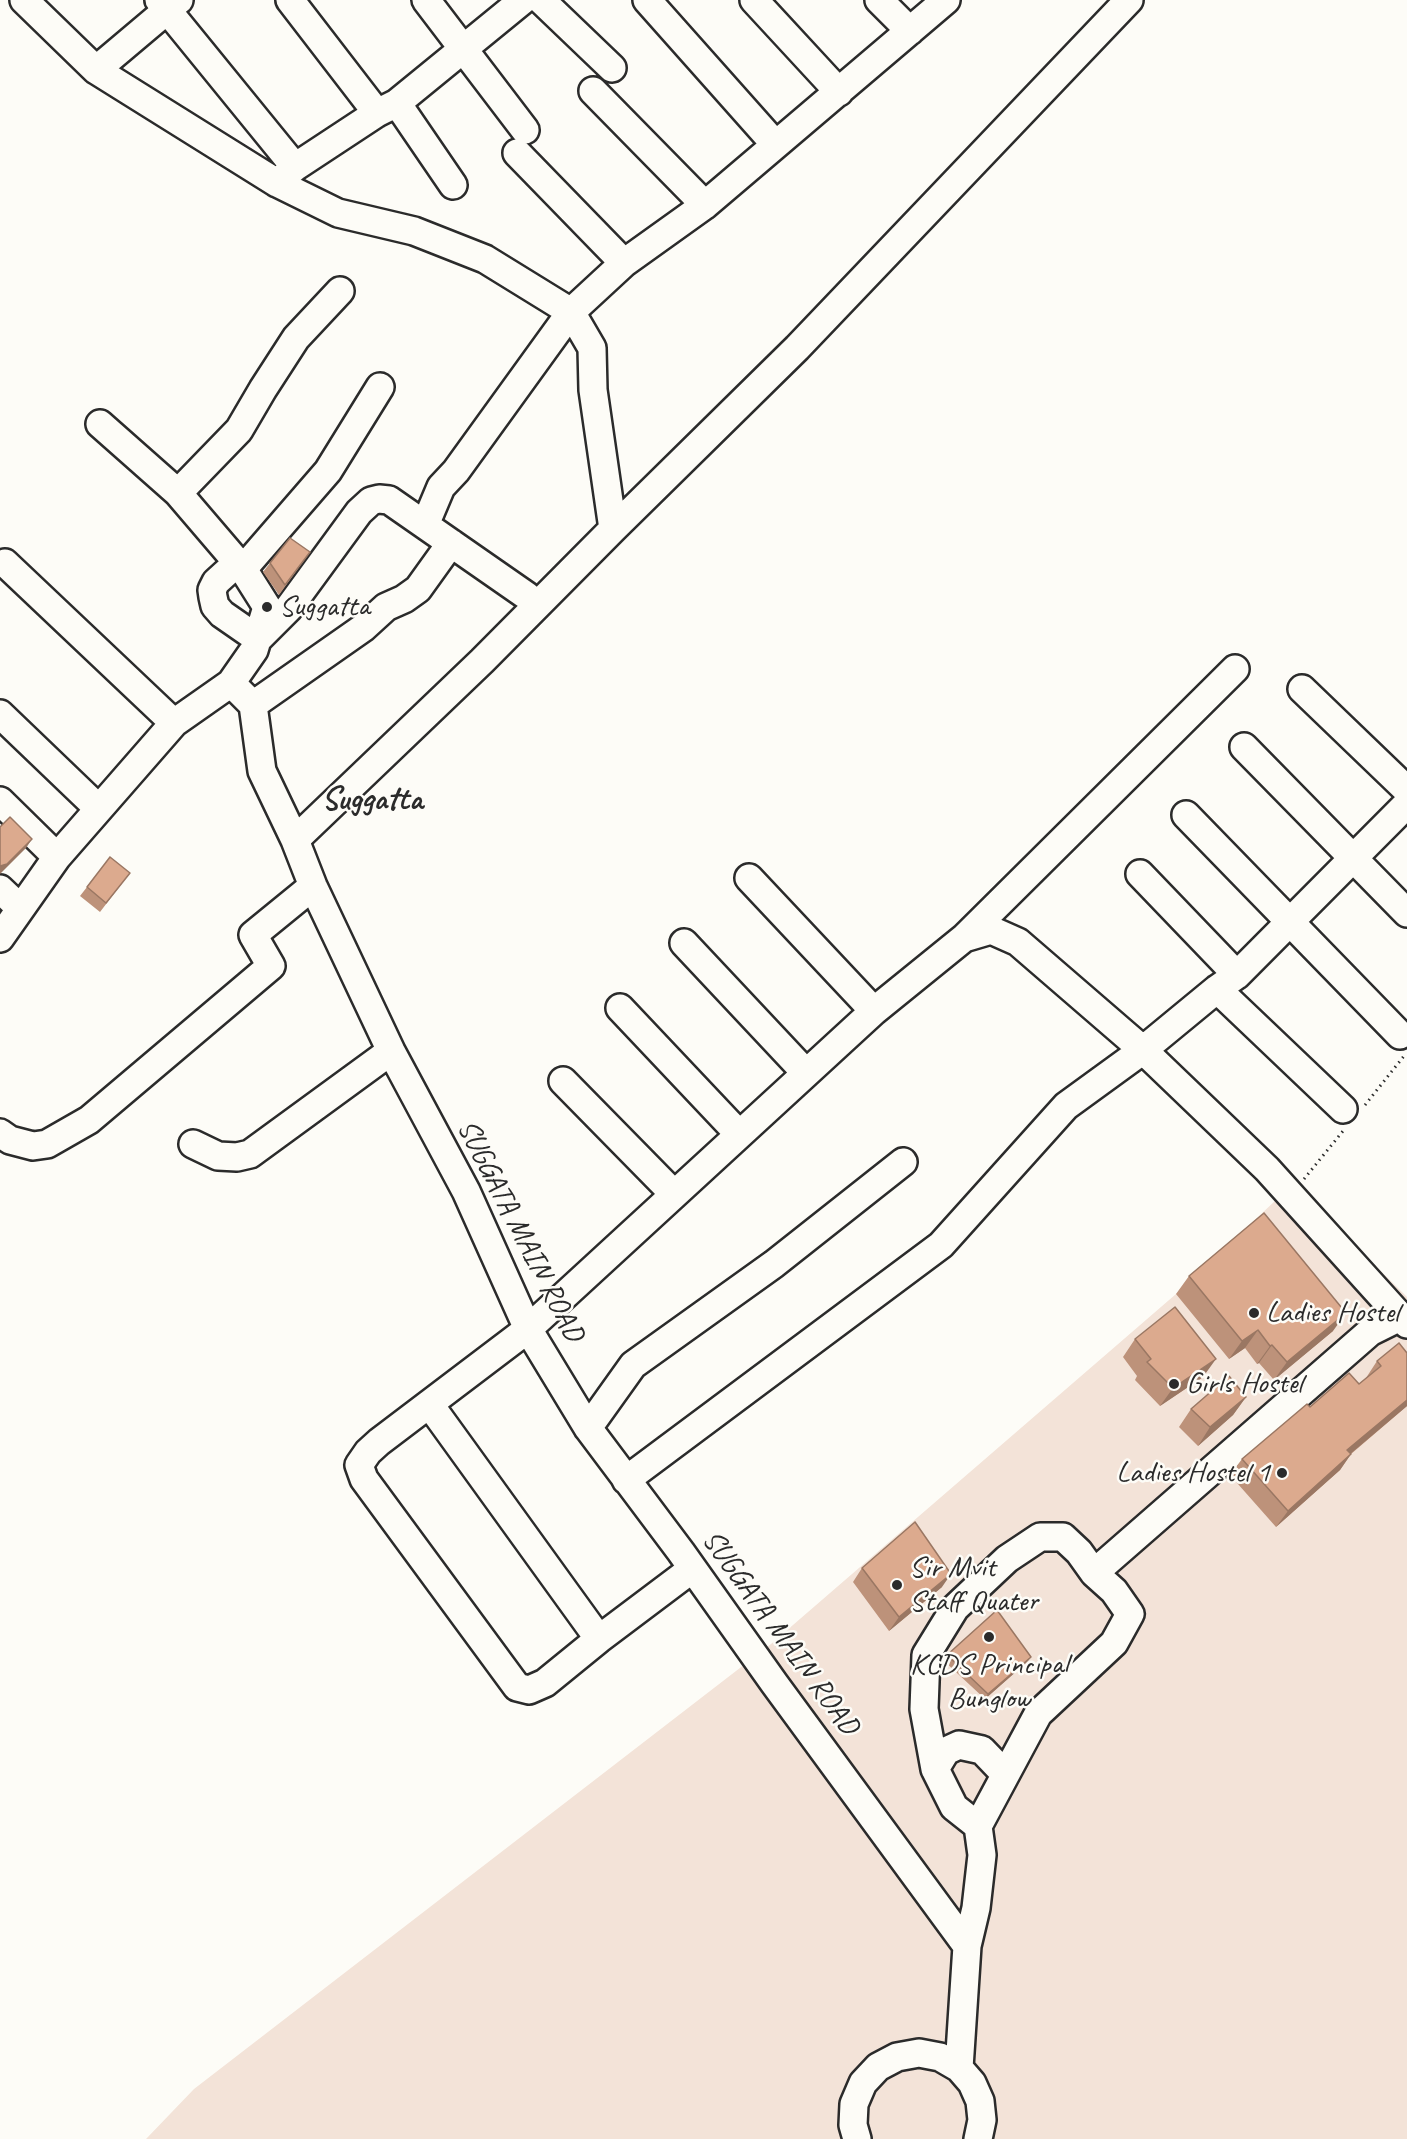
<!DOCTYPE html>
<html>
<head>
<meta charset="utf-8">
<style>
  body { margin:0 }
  canvas { display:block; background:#fdfcf7 }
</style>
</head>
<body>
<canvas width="1407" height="2139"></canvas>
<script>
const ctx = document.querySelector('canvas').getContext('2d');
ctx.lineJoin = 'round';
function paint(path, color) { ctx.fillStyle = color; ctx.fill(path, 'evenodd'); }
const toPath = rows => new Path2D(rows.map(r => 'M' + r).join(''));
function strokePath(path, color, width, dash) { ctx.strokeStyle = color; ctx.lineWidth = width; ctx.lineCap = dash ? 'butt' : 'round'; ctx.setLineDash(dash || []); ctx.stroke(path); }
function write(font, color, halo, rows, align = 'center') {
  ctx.font = font + ' Caveat,sans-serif'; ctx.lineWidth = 5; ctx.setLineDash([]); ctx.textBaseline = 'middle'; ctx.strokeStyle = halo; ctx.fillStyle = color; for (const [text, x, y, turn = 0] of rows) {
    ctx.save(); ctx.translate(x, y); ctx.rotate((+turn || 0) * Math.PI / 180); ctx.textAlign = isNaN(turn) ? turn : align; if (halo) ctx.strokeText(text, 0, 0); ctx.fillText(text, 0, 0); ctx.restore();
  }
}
paint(toPath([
  [1293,1184,1407,1297,1407,2139,146,2139,194,2089,771,1644,1176,1294]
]), '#f3e3d8');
const minor = toPath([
  [24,0,96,70,277,183,338,213,414,231,485,259,571,312,592,348,593,390,613,529],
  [159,0,295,167],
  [290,0,377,113],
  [426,0,525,130],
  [541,0,612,68],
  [647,0,775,144],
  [754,0,839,92],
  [879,0,910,31],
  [96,70,179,0],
  [593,91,705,205],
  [397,103,453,185],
  [517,153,624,263],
  [277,183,295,167,377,113,397,103,523,0],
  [100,424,178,493],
  [425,525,441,487,456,471,571,312,624,263,705,205,946,0],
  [238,562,216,582,212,590,213,597,215,606,222,614,258,639,288,609,359,512,371,501,379,499,389,500,527,596],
  [5,563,174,723],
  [243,569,328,471,380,387],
  [231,683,254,650,267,607,243,569,178,493,239,430,263,389,296,338,340,291],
  [1302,689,1407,790],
  [253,705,363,628,386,607,404,599,418,589,451,543],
  [0,714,99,809],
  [1244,747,1407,913],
  [0,801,57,857],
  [1186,815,1400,1035],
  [295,840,482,661,613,529,797,348,1129,0],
  [1140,874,1237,975],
  [749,878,874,1011],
  [0,889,20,908],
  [965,937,1235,669],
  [0,938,57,857,174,723,231,683,253,705,262,771,295,840,313,886,391,1051,466,1191,528,1329,588,1428,681,1552,774,1683,967,1946,959,2068],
  [684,943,806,1073],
  [1217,989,1343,1109],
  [620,1008,739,1134],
  [563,1081,674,1194],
  [0,1133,10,1140,33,1146,47,1144,89,1120,271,966,253,935,313,886],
  [193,1144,218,1156,237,1157,250,1154,391,1051],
  [430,1405,599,1639],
  [588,1428,633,1365,774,1264,903,1162],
  [626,1480,941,1245,1066,1106,1143,1050,1217,989,1237,975,1407,804],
  [692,1569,599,1639,545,1683,529,1690,517,1687,364,1479,359,1465,368,1452,379,1442,528,1329,874,1011,964,938,991,930,1018,942,1143,1050,1267,1169,1407,1324],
  [935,1769,946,1751,959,1745,982,1750,1005,1774],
  [978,1826,954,1807,935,1769,924,1709,926,1655,955,1608,1007,1559,1040,1537,1063,1537,1079,1552,1094,1573],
  [967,1946,976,1908,982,1855,978,1826,1038,1714,1114,1643,1130,1614,1114,1591,1094,1573,1370,1332,1400,1317],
  [857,2139,853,2125,854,2104,863,2083,878,2067,897,2057,919,2053,940,2057,959,2068,972,2083,980,2101,982,2120,978,2139]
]);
strokePath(minor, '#2b2b2b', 32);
strokePath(toPath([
  [1365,1105,1404,1056],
  [1304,1179,1343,1131]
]), '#2b2b2b', 3, [1.5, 4.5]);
strokePath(minor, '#fdfcf7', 27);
paint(toPath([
  [310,552,279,595,263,572,270,563],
  [123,882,100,912,80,896,87,887],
  [1189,1276,1333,1331,1274,1380,1259,1363,1257,1364,1245,1348,1229,1359,1176,1294],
  [1135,1339,1203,1377,1160,1406,1135,1380,1137,1376,1123,1357],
  [1407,1353,1407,1406,1351,1454,1340,1470,1276,1527,1230,1475,1242,1459,1310,1407,1359,1384,1366,1378,1377,1361],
  [1246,1397,1233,1415,1198,1446,1179,1427,1191,1409],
  [862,1568,942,1587,889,1631,853,1582],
  [947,1655,1031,1657,1027,1662,985,1699,943,1660]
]), '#bd927a');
paint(toPath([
  [32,839,26,848,0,874,0,866],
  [1346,1313,1333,1331,1274,1380,1287,1362],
  [1258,1330,1245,1348,1229,1359,1242,1341],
  [1272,1345,1259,1363,1257,1364,1270,1346],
  [1216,1359,1203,1377,1160,1406,1173,1388],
  [1246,1397,1233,1415,1198,1446,1210,1427],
  [1407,1400,1407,1406,1336,1466,1347,1450],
  [1351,1454,1340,1470,1276,1527,1288,1511],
  [951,1574,942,1587,889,1631,899,1617],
  [1031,1657,1027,1662,985,1699,988,1694]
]), '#9a7763');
const building = toPath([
  [290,538,310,552,285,585,270,563,290,538],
  [10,817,32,839,7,864,0,866,0,827,10,817],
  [110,857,130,873,106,903,87,887,110,857],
  [1264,1213,1346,1313,1287,1362,1272,1345,1270,1346,1258,1330,1242,1341,1189,1276,1264,1213],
  [1175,1307,1216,1359,1173,1388,1147,1362,1151,1359,1135,1339,1175,1307],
  [1399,1343,1407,1353,1407,1400,1347,1450,1351,1454,1288,1511,1242,1459,1307,1404,1310,1407,1349,1373,1359,1384,1381,1366,1377,1361,1399,1343],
  [1229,1376,1246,1397,1210,1427,1191,1409,1229,1376],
  [915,1522,951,1574,899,1617,862,1568,915,1522],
  [997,1610,1031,1657,988,1694,947,1655,997,1610]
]);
paint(building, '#dcaa8e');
strokePath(building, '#9a7763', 1.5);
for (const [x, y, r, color] of [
  [267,607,6,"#2b2b2b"],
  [1254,1313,6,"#2b2b2b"],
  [1174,1384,6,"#2b2b2b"],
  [1282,1473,6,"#2b2b2b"],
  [897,1585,6,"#2b2b2b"],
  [989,1637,6,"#2b2b2b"]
]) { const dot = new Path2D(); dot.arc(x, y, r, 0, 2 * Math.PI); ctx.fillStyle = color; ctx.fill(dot); strokePath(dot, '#fdfcf7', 2); }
write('30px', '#2b2b2b', '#fdfcf7', [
  ["Suggatta",279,607],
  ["Ladies Hostel",1266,1313],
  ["Girls Hostel",1186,1384],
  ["Ladies Hostel 1",1270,1473,"right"],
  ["Sir Mvit",909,1568],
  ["Staff Quater",909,1602],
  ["KCDS Principal",989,1665,"center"],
  ["Bunglow",989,1699,"center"]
], 'left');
write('30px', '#2b2b2b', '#fdfcf7', [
  ["SUGGATA MAIN ROAD",520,1231,63],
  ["SUGGATA MAIN ROAD",780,1633,54]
]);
write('bold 33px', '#2b2b2b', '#fdfcf7', [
  ["Suggatta",372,800]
]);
</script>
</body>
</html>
